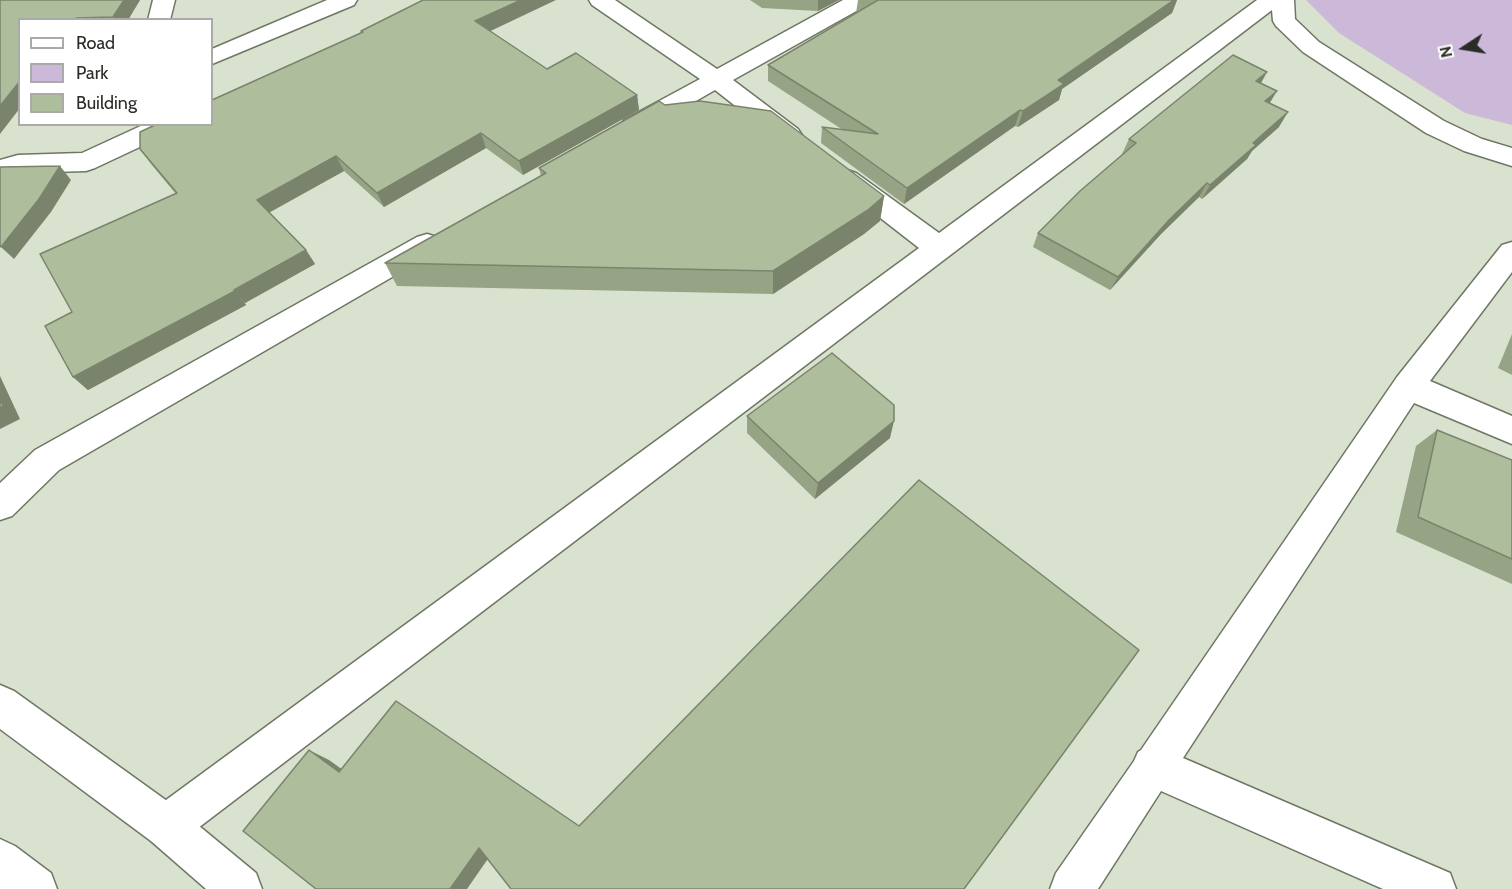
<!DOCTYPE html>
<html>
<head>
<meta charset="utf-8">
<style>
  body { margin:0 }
  #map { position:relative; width:1512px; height:889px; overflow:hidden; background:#d9e2ce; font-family:Cabin,sans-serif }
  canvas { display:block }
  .legend { position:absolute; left:18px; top:18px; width:195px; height:108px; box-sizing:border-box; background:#fff; border:2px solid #aaaba8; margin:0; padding:8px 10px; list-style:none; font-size:18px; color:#2a2d26 }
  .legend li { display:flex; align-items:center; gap:12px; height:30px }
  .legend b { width:30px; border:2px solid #aaaba8 }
  .north { position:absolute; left:1434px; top:18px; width:60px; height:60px; -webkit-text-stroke:4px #fff; paint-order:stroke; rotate:258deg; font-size:16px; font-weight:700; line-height:24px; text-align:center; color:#2a2d26 }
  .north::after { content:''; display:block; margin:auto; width:21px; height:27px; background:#2a2d26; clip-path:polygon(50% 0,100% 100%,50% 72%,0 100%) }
</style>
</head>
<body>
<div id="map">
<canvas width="1512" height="889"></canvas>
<ul class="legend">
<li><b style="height:8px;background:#fff"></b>Road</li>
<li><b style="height:16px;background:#ccb9d9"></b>Park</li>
<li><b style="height:16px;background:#aebd9b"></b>Building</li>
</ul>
<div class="north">N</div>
</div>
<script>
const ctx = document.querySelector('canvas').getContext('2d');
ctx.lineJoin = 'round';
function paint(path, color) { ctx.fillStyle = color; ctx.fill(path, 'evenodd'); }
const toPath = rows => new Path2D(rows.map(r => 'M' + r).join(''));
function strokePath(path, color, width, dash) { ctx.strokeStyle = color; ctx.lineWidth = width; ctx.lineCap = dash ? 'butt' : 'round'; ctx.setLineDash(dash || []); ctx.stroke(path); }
paint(toPath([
  [1306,0,1512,0,1512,125,1465,113,1339,33]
]), '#ccb9d9');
const street = toPath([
  [153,0,175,0,170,20,148,20,153,0],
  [327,0,357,0,354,5,212,64,212,49,327,0],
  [589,0,615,0,717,69,843,0,870,0,867,5,733,80,798,129,802,135,798,141,789,143,780,141,715,90,642,132,633,134,624,132,620,126,624,120,700,79,592,5,589,0],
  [1257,0,1294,0,1295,19,1319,42,1444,121,1482,139,1512,148,1512,166,1464,151,1426,133,1303,52,1276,26,1273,21,1272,10,181,841,166,847,151,841,145,826,151,811,919,248,838,185,834,179,838,173,847,170,856,173,939,233,1257,0],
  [145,124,179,124,176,130,95,168,86,171,18,173,0,178,0,160,18,155,82,153,145,124],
  [427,234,437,237,441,244,437,251,59,470,12,516,0,520,0,483,35,450,417,237,427,234],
  [1512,242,1512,272,1430,381,1512,416,1512,444,1414,403,1183,758,1450,873,1456,889,1383,889,1161,791,1098,889,1050,889,1056,873,1134,761,1138,752,1141,750,1397,377,1502,245,1512,242]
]);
const secondary = toPath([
  [0,685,14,691,181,811,256,873,262,889,206,889,151,841,0,729,0,685],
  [0,839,15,846,51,873,57,889,0,889,0,839]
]);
strokePath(street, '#6e7664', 3);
strokePath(secondary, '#6e7664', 3);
paint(street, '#fff');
paint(secondary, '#fff');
paint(toPath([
  [0,0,140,0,128,20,20,20],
  [750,0,839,0,818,11,762,8],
  [858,0,1177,0,1172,13,1062,89,1059,100,1018,127,1015,126,904,204,821,143,822,127,843,130,768,81,768,65,856,13],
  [361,31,490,31,547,69,637,95,639,110,523,175,486,148,384,207,344,171,269,213,306,250,315,264,245,303,246,305,88,390,73,377,72,312,176,194,151,164,140,149,362,33],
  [1261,83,1279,127,1252,151,1247,159,1202,199,1199,197,1161,234,1110,290,1033,247,1038,233,1123,154,1122,154,1129,139],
  [665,105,884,196,880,221,864,234,773,294,397,286,385,263,541,176,539,168],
  [1512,334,1512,375,1498,368],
  [747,416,890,438,815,499,747,433],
  [1437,430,1512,460,1512,584,1396,532,1416,446]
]), '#96a385');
paint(toPath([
  [124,0,140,0,128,20,114,20,113,17],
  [521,0,556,0,480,36,475,21],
  [818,0,839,0,818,11],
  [1174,0,1177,0,1172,13,1062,89,1059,100,1018,127,1023,111,1058,80],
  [1267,72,1259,87,1256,81],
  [20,81,20,108,0,134,0,106],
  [1277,91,1268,106,1265,101],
  [637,95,639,110,523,175,519,161],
  [1020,110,1015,126,904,204,907,188],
  [1288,112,1279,127,1252,151,1247,159,1202,199,1210,185,1253,143],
  [481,133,486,148,384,207,377,193],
  [336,156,344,171,266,214,257,200],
  [60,166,71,180,51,212,14,259,1,247],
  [1207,183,1199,197,1161,234,1110,290,1118,277,1169,220],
  [884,196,880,221,864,234,773,294,773,271],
  [306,250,315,264,245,303,234,290],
  [235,291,246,305,88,390,73,377],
  [0,376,20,419,0,429],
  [894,421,890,438,815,499,818,483],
  [309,750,329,760,357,780,339,772],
  [479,848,492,853,467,889,450,889]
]), '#7a846c');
const building = toPath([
  [0,0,124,0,113,17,76,18,75,20,20,20,20,81,0,106,0,0],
  [423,0,521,0,475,21,547,69,576,53,637,95,519,161,481,133,377,193,336,156,257,200,306,250,234,290,235,291,73,377,45,326,72,312,40,254,177,193,140,149,140,132,157,124,212,124,212,100,363,32,361,31,423,0],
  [878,0,1174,0,1058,80,1064,84,1023,111,1020,110,907,188,822,127,878,134,768,65,878,0],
  [1233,55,1267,72,1256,81,1277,91,1265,101,1288,112,1253,143,1256,145,1210,185,1207,183,1169,220,1118,277,1038,233,1080,191,1136,143,1129,139,1233,55],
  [659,101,665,105,700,101,771,111,884,196,868,210,773,271,385,263,546,173,539,168,659,101],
  [60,166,39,199,1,247,0,245,0,167,60,166],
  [832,353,894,405,894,421,818,483,747,416,832,353],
  [0,399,3,406,0,408,0,399],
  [1437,430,1512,460,1512,559,1418,517,1437,430],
  [919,480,1139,650,964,889,511,889,479,848,450,889,316,889,243,831,309,750,339,772,396,701,579,826,919,480]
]);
paint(building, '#aebd9b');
strokePath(building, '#7a846c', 1.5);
</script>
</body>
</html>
